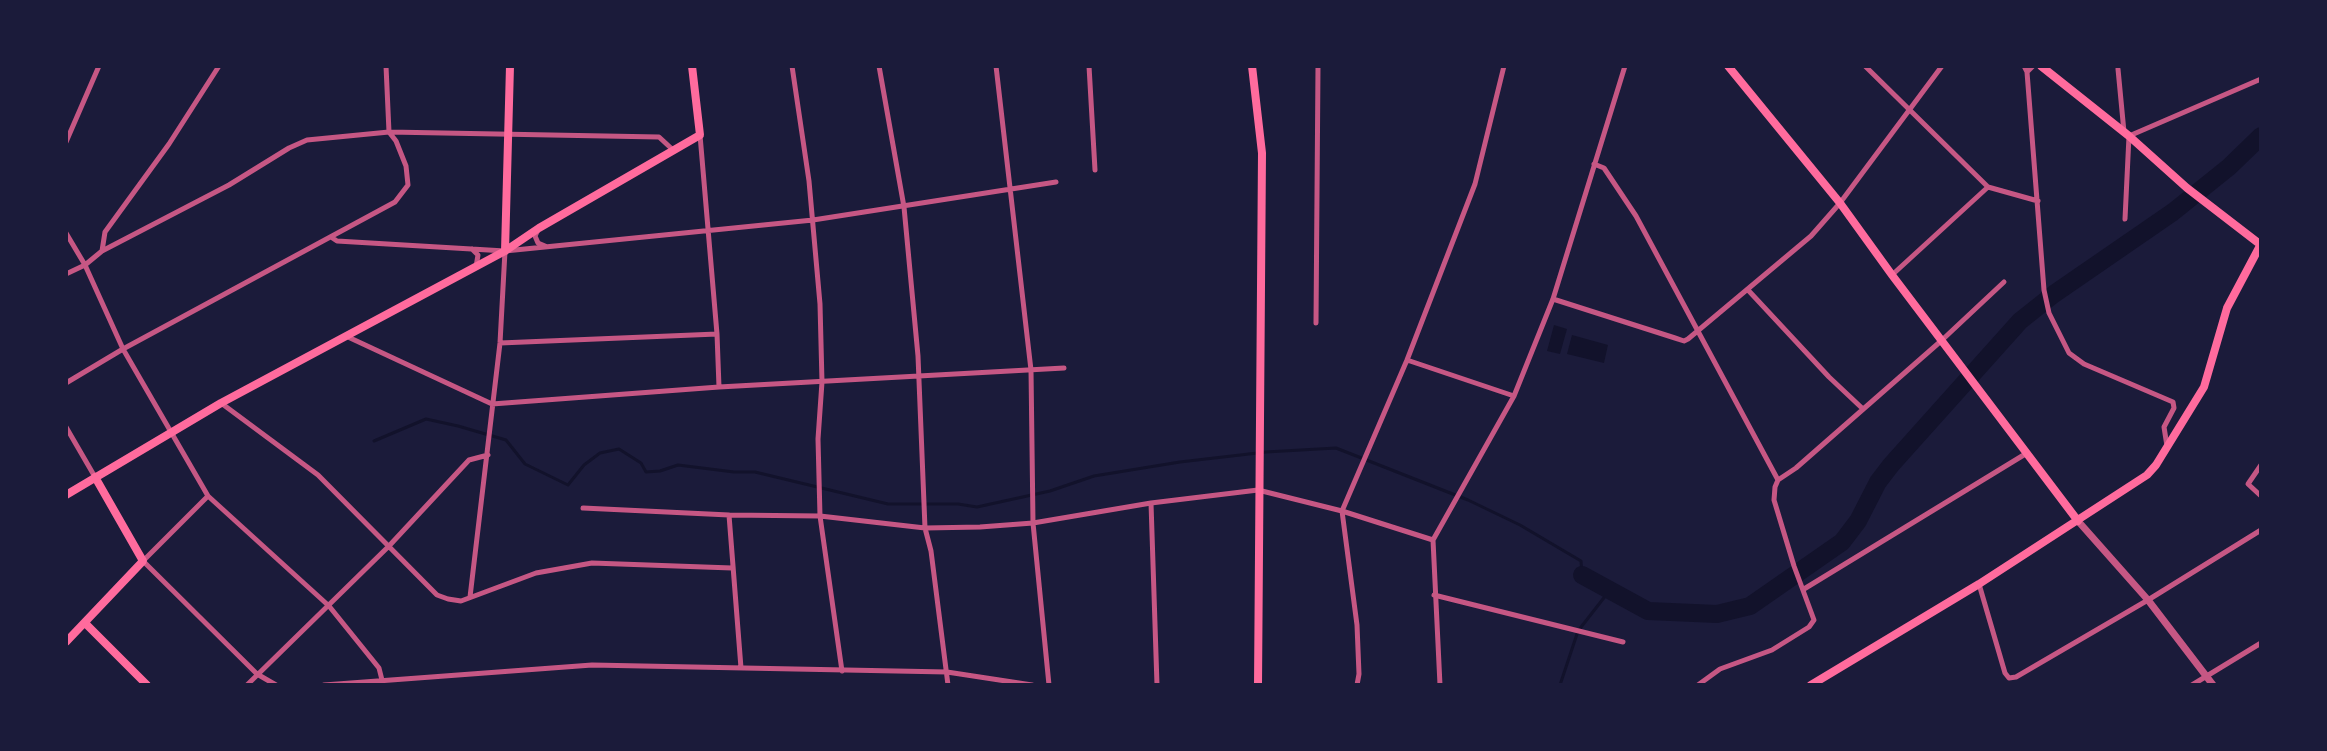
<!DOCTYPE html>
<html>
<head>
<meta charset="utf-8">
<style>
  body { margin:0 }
  #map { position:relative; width:2327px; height:751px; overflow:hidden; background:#1b1b3a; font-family:Signika,sans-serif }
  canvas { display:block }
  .frame { position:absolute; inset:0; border:68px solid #1b1b3a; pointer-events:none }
</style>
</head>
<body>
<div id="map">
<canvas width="2327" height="751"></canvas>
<div class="frame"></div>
</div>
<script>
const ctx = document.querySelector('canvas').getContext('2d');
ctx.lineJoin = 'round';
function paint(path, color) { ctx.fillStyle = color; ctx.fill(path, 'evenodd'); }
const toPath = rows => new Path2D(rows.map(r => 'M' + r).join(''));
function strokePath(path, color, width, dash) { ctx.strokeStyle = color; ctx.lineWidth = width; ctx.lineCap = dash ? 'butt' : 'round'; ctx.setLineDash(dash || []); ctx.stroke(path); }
paint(toPath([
  [1554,325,1567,329,1560,354,1547,351],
  [1572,335,1608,345,1604,363,1567,354]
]), '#12122b');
strokePath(toPath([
  [374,441,426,419,458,426,506,440,525,464,568,485,584,465,600,453,619,449,641,463,646,472,660,471,678,465,734,472,755,472,888,504,958,504,977,507,1050,491,1094,476,1180,462,1266,452,1336,448,1468,500,1520,525,1581,561,1582,575],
  [1560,685,1578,631,1610,590]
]), '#12122b', 3);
strokePath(toPath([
  [1582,575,1648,611,1717,614,1750,606,1842,542,1858,521,1878,482,1891,465,2020,321,2054,294,2173,212,2229,167,2261,136]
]), '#12122b', 18);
strokePath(toPath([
  [792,66,809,181,820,304,822,382,818,439,820,516,842,671],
  [879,66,904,207,918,356,925,528,931,551,948,685],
  [996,66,1031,370,1033,523,1049,685],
  [1089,66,1095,170],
  [1865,66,1988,187,2038,201],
  [2024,66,2027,72,2044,290,2049,313,2069,353,2084,364,2173,402,2174,408,2164,427,2167,446],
  [2118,69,2124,132],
  [2027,72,2033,66],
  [700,135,717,334,719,387],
  [66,142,99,66],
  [1594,164,1604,168,1636,216,1778,480],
  [2125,219,2129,136,2261,79],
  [538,230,535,236,538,243,545,246],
  [66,233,85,265,123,349,208,496,329,606,379,668,382,680],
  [331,237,337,241,505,251,813,220,1056,182],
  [472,249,478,255,476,267],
  [102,251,105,232,169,144,219,66],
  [66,274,85,265,102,251,229,185,289,148,307,140,389,132,659,137,672,149],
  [1892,275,1988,187],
  [1748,290,1829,377,1863,409],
  [1553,299,1675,338,1684,341,1688,339,1811,236,1840,203,1942,66],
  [1316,323,1318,66],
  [348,337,492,404,719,387,1064,368],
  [500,343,717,334],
  [1407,360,1514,396],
  [66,383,123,349,395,202,408,185,406,166,396,141,389,132,386,66],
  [221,403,318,475,437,595,448,599,461,601,536,573,592,563,732,568],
  [66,427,95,477],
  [2261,465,2248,484,2261,496],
  [208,496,143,561,257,674,276,685],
  [1151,503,1157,685],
  [583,508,729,515,820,516,925,528,980,527,1033,523,1151,503,1258,490,1342,511,1433,540],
  [729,515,741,668],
  [1979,584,2005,673,2009,678,2016,677,2148,600,2261,530],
  [1804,589,2027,453],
  [1434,595,1623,642],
  [470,597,500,343,505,251],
  [247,685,389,546,469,460,488,455],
  [324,685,592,665,947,672,1032,685],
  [1357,685,1359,674,1357,625,1342,511,1407,360,1475,184,1504,66],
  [1440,685,1433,540,1514,396,1553,299,1625,66],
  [1698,685,1720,669,1772,650,1809,627,1814,620,1794,566,1774,500,1775,487,1778,480,1796,468,1941,341,2004,282],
  [2192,685,2261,643]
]), '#c65784', 5);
strokePath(toPath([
  [2078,521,2148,600,2213,685]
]), '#c65784', 7);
strokePath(toPath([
  [1252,66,1262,153,1258,685],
  [1728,66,1840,203,1892,275,2078,521],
  [2041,66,2129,136,2187,188,2261,245],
  [505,251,510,66],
  [66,495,221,403,505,251,539,228,700,135,692,66],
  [85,623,147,685],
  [66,642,143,561,95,477],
  [1811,685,1979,584,2147,475,2156,465,2204,387,2227,308,2261,244]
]), '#ff6b9d', 8);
</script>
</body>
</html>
